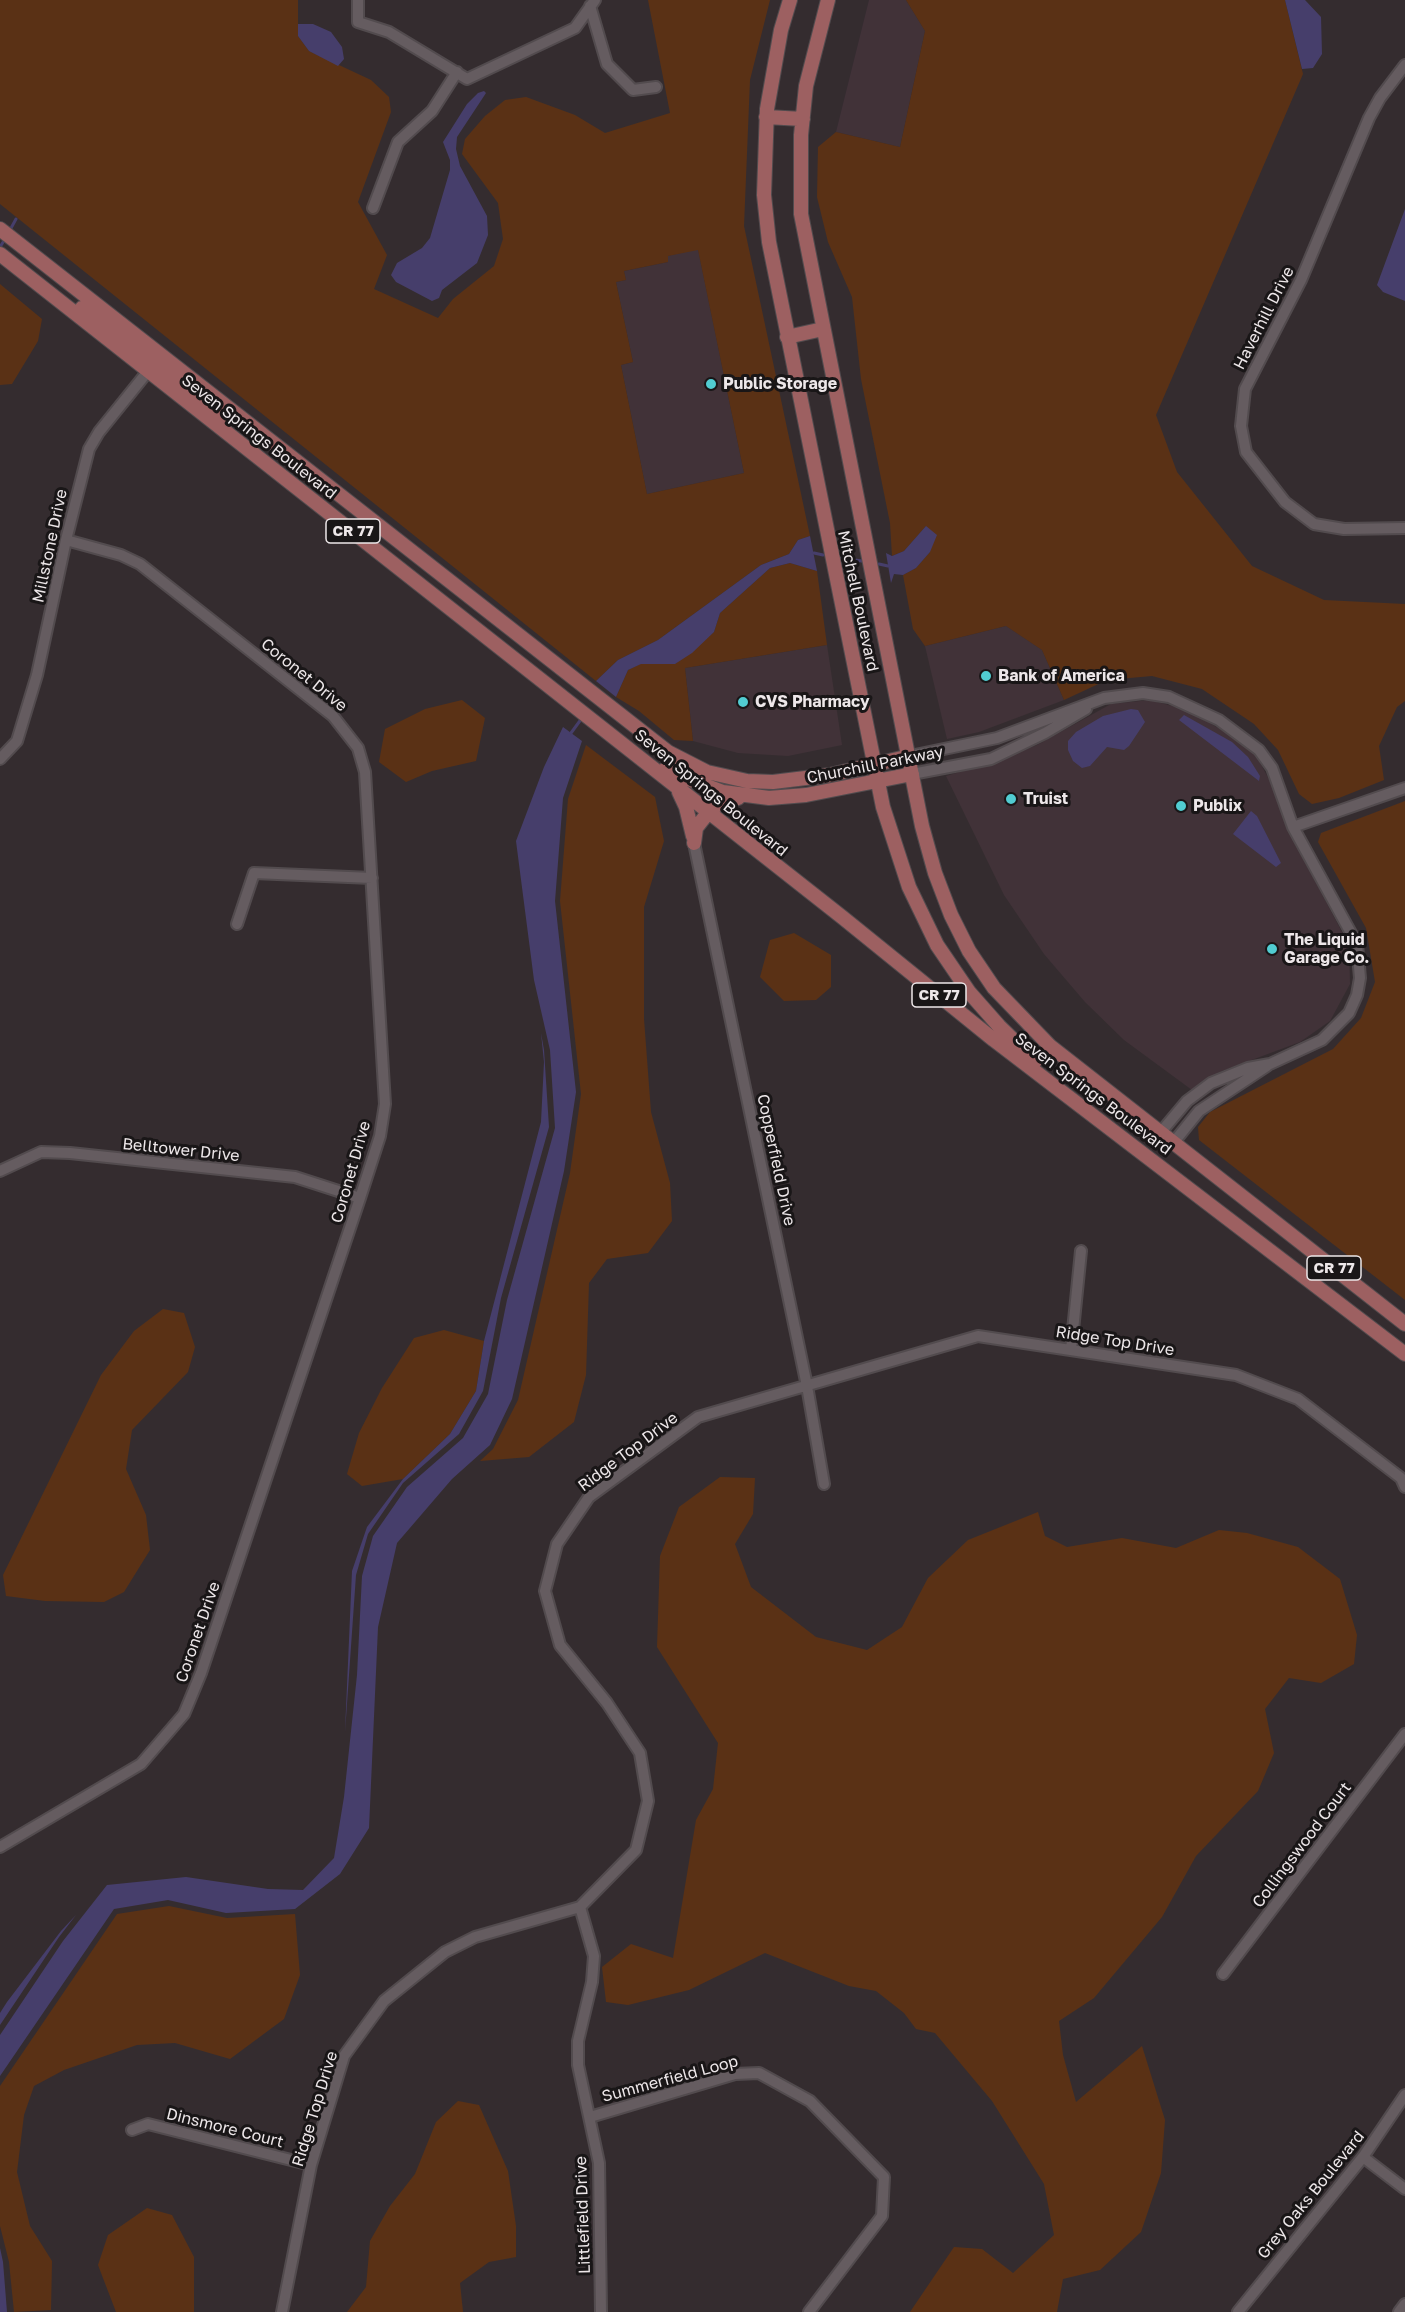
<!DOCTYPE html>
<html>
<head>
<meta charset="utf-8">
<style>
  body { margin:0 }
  canvas { display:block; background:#342c2f }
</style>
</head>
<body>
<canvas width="1405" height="2312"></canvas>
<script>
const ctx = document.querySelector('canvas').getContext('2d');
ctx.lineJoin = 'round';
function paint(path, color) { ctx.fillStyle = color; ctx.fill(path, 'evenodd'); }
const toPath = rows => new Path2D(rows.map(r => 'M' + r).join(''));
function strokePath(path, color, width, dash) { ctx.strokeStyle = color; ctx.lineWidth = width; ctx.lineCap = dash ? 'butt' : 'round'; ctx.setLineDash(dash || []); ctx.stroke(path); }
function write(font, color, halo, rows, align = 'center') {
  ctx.font = font + ' "Golos Text",sans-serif'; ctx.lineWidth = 6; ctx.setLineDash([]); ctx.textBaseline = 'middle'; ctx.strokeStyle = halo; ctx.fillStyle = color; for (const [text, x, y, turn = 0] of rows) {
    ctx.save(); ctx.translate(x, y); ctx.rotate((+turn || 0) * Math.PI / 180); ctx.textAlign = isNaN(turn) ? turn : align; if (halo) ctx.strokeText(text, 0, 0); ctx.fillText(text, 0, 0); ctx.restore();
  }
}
paint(toPath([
  [869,0,906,0,925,31,900,147,836,132],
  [698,249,744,473,647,494,621,365,633,362,616,282,626,280,624,271,668,262,667,256],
  [1006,626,1042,650,1064,700,979,732,947,739,925,646],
  [827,645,842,745,788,756,738,753,693,741,685,668],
  [1150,700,1187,710,1234,737,1256,755,1273,787,1294,842,1349,945,1350,984,1330,1021,1300,1042,1222,1071,1192,1090,1124,1040,1085,1002,1044,954,1004,895,946,776,997,761,1037,745,1111,704]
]), '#413238');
paint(toPath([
  [0,0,298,0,298,36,309,51,371,80,389,97,391,112,358,202,387,255,374,289,438,318,453,299,494,266,503,239,498,203,462,154,465,139,485,116,505,100,526,97,575,115,605,133,670,113,648,0,770,0,750,80,744,226,810,536,798,540,789,554,761,565,658,640,618,660,596,681,0,204],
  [698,250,744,473,647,494,621,365,633,362,616,282,626,280,624,271,668,262,668,256],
  [906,0,1285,0,1303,74,1156,415,1177,472,1252,566,1324,600,1405,604,1405,701,1397,707,1379,746,1384,780,1339,798,1312,804,1299,794,1278,750,1254,724,1202,689,1152,676,1107,680,1064,700,1042,650,1006,626,925,646,913,629,903,575,916,568,930,552,926,526,904,551,892,556,890,523,861,379,852,297,828,242,817,197,818,147,836,132,900,147,925,31],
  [0,284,42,319,38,341,12,384,0,385],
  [790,563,817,571,827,645,685,668,693,741,674,740,639,711,616,697,628,670,640,664,675,664,714,632,720,613,770,568],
  [462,700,485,718,476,761,432,771,406,782,379,762,385,729,425,709],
  [586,745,655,797,664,841,644,907,644,1019,651,1112,670,1183,672,1221,648,1253,607,1259,589,1283,586,1375,574,1422,529,1457,480,1461,493,1449,518,1400,570,1173,581,1094,560,901,568,799],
  [1405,801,1405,1300,1199,1140,1198,1127,1210,1112,1333,1049,1361,1018,1375,982,1366,928,1318,842,1321,833],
  [794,933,831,955,831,987,816,1000,784,1001,760,977,770,940],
  [163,1309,184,1313,195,1347,188,1372,132,1430,126,1469,146,1515,150,1550,124,1592,104,1602,45,1601,6,1596,3,1575,101,1375,134,1331],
  [444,1330,484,1341,476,1391,450,1434,403,1479,362,1486,347,1474,359,1433,382,1388,414,1338],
  [720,1477,755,1478,753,1514,735,1544,751,1587,816,1637,867,1650,902,1627,928,1578,968,1540,1038,1512,1045,1536,1067,1547,1122,1538,1176,1548,1219,1530,1247,1533,1298,1547,1340,1579,1357,1635,1354,1664,1321,1683,1289,1678,1265,1709,1274,1753,1258,1791,1196,1856,1162,1917,1094,1998,1059,2021,1063,2055,1076,2102,1142,2046,1165,2120,1161,2173,1141,2232,1100,2270,1063,2279,1057,2312,910,2312,954,2247,982,2249,1013,2273,1054,2235,1044,2184,992,2101,935,2033,916,2029,904,2013,876,1991,849,1986,765,1953,689,1990,628,2005,606,2002,602,1967,631,1944,673,1958,696,1820,713,1789,718,1743,657,1647,660,1556,679,1507],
  [169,1906,227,1918,295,1914,300,1975,284,2019,230,2059,175,2043,137,2045,64,2070,34,2086,24,2115,17,2172,30,2226,52,2261,51,2310,14,2312,9,2262,0,2226,0,2086,117,1914],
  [458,2101,479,2105,508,2171,516,2226,516,2257,489,2262,460,2283,463,2312,347,2312,366,2287,370,2241,390,2206,415,2174,436,2122],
  [147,2208,172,2215,194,2257,194,2312,116,2312,98,2265,108,2235]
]), '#5a3115');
paint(toPath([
  [1285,0,1305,0,1321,17,1322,54,1313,68,1302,69],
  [298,24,313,24,331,32,342,47,344,59,338,66,309,51,298,36],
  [484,91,486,93,457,137,456,149,460,166,487,216,488,235,477,263,442,290,439,298,432,301,396,282,391,275,397,263,422,248,430,238,450,170,450,160,443,142,467,104,478,93],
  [1405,209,1405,301,1383,292,1377,285],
  [926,526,937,535,930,552,916,568,903,575,894,574,891,583,886,553,892,556,904,551],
  [810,536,817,571,790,563,770,568,720,613,714,632,692,653,675,664,641,664,628,670,616,697,596,681,618,660,658,640,761,565,789,554,798,540],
  [1131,709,1138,710,1145,722,1129,746,1124,750,1107,747,1090,766,1082,768,1073,761,1068,750,1068,741,1076,732,1103,716],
  [1184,715,1232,742,1248,757,1260,776,1259,781,1179,720],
  [563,727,582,741,563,798,555,901,576,1092,564,1171,512,1399,490,1445,452,1479,397,1543,378,1627,369,1828,340,1874,295,1909,226,1913,168,1900,114,1909,0,2076,0,2035,63,1941,107,1885,186,1877,268,1889,303,1890,334,1858,344,1797,357,1675,362,1576,373,1536,407,1487,463,1438,488,1394,507,1300,555,1128,550,1050,534,980,516,841,544,767],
  [1251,811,1257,816,1281,863,1276,867,1233,834],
  [541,1033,544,1050,549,1127,501,1298,483,1391,459,1434,403,1483,368,1534,356,1575,345,1732,352,1571,367,1527,403,1479,450,1434,476,1391,484,1341,541,1122,544,1062],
  [76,1915,59,1937,0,2025,0,2013,7,2002,61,1931],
  [0,2248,3,2262,7,2312,0,2312]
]), '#463e6b');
strokePath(toPath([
  [10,230,16,219],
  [0,247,5,239],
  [814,553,823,555],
  [841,558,862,561],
  [879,564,888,566],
  [571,733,582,718]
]), '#463e6b', 3);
const minor = toPath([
  [358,0,358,22,389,32,467,79,575,28,595,0],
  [590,6,607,64,633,90,656,87],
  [1405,65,1380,98,1369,118,1301,280,1245,389,1241,426,1246,452,1285,502,1314,524,1344,529,1405,528],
  [373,208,398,142,432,111,457,72],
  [910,756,997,738,1104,698,1143,693,1169,697,1219,720,1259,750,1272,768,1293,827,1357,944,1360,978,1357,995,1349,1013,1322,1040,1270,1064,1248,1068,1211,1083,1187,1101,1161,1132],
  [0,759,17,741,37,675,66,540,89,449,99,432,153,365],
  [912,774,991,759,1045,733,1086,709],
  [1293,827,1405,788],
  [694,843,807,1386,824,1484],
  [237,924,254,873,372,878],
  [1174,1142,1199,1111,1267,1066],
  [0,1171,41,1152,70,1153,295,1177,360,1198],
  [1071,1350,1081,1251],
  [0,1847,141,1764,184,1714,201,1673,360,1198,380,1136,385,1104,365,772,358,748,333,716,140,564,121,555,66,540],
  [580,1907,594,1956,592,1982,578,2041,578,2065,599,2163,601,2312],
  [1223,1974,1405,1734],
  [590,2117,735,2074,759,2073,810,2101,884,2177,882,2216,809,2312],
  [132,2130,148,2124,311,2165],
  [1363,2157,1405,2189],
  [282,2312,311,2165,344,2056,384,2001,445,1952,475,1937,580,1907,636,1850,648,1801,640,1753,607,1703,560,1645,545,1591,557,1544,589,1497,698,1417,978,1336,1236,1375,1298,1399,1401,1478,1405,1487],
  [1238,2312,1363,2157,1405,2095],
  [1399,2312,1405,2304]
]);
const major = toPath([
  [790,0,781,30,767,109,764,195,769,242,883,807,909,887,937,945,969,992,999,1026,1035,1061],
  [828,0,806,86,801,135,801,214,922,826,935,873,951,915,969,951,994,988,1050,1046,1405,1324],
  [766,117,803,119],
  [0,229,668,752,707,772,747,781,773,782,830,775,910,756],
  [0,254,842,917,994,1040,1405,1354],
  [82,308,227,418],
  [787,337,823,329],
  [664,770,723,792,769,798,806,795,912,774],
  [679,792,686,807,693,836],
  [694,843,696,828,711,809,725,800,738,798]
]);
strokePath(minor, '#524b4e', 14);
strokePath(major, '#524b4e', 16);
strokePath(minor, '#655c60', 10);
strokePath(major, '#9d6061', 14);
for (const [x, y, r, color] of [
  [711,384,6,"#51ccd1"],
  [986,676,6,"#51ccd1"],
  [743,702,6,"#51ccd1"],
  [1011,799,6,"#51ccd1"],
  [1181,806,6,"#51ccd1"],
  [1272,949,6,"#51ccd1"]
]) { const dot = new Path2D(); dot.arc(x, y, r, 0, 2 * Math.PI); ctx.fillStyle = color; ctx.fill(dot); strokePath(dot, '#191617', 2); }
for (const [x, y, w] of [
  [353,531,54],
  [939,995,54],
  [1334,1268,54]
]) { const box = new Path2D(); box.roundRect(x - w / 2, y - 12, w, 24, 4.5); ctx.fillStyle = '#191617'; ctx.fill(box); strokePath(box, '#ede7e9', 1.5); }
write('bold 15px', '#ede7e9', null, [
  ["CR 77",353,531],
  ["CR 77",939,995],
  ["CR 77",1334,1268]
]);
write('16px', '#ede7e9', '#191617', [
  ["Haverhill Drive",1264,318,-63],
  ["Seven Springs Boulevard",259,437,38],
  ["Millstone Drive",50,546,-78],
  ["Mitchell Boulevard",858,601,78],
  ["Coronet Drive",304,675,39],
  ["Churchill Parkway",875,765,-11],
  ["Seven Springs Boulevard",711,793,39],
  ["Seven Springs Boulevard",1093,1094,37],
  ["Belltower Drive",181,1150,6],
  ["Copperfield Drive",776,1160,78],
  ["Coronet Drive",351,1172,-74],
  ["Ridge Top Drive",1115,1341,9],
  ["Ridge Top Drive",628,1452,-37],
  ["Coronet Drive",198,1632,-71],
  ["Collingswood Court",1302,1845,-53],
  ["Summerfield Loop",670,2079,-15],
  ["Ridge Top Drive",315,2109,-73],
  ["Dinsmore Court",225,2128,14],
  ["Grey Oaks Boulevard",1311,2195,-51],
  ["Littlefield Drive",583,2215,-92]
]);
write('bold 16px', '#ede7e9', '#191617', [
  ["Public Storage",723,384],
  ["Bank of America",998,676],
  ["CVS Pharmacy",755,702],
  ["Truist",1023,799],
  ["Publix",1193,806],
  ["The Liquid",1284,940],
  ["Garage Co.",1284,958]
], 'left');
</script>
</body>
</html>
